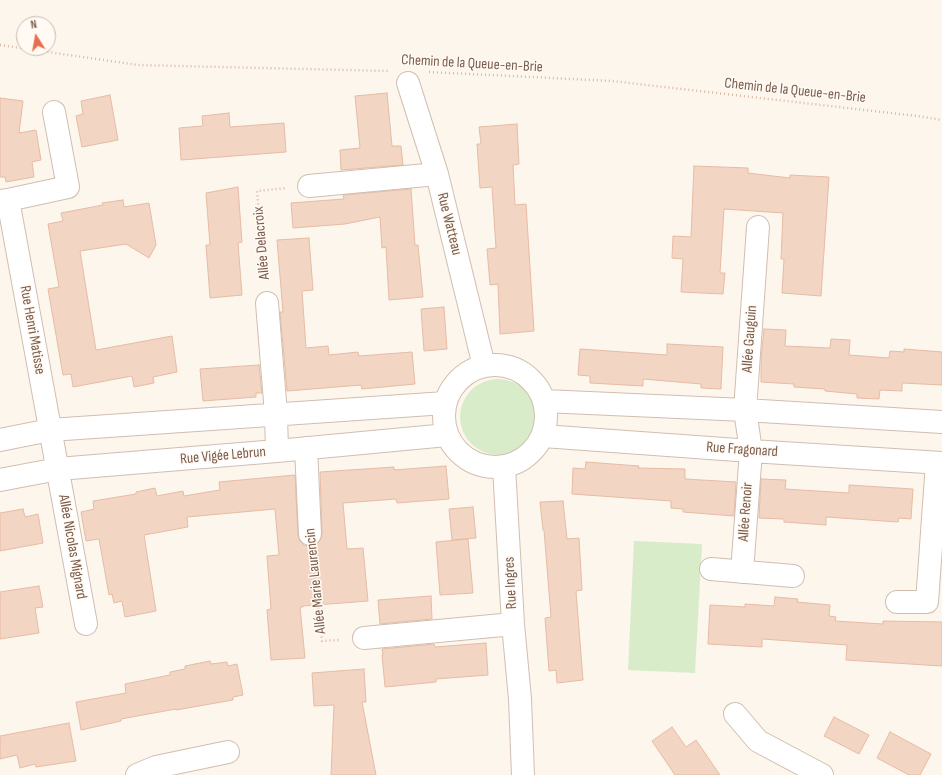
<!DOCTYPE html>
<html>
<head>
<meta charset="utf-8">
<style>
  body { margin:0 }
  #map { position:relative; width:942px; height:775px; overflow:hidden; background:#fdf6ec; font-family:"Sofia Sans Condensed",sans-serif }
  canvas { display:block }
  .north { position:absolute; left:16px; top:16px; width:40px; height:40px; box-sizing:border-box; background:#fffaf3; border:1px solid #cabbb1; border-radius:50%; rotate:349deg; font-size:11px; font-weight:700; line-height:16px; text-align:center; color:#7a5c4d }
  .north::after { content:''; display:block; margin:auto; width:14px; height:18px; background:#e76f51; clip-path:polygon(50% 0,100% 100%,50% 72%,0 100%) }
</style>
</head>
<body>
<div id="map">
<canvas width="942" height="775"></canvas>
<div class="north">N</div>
</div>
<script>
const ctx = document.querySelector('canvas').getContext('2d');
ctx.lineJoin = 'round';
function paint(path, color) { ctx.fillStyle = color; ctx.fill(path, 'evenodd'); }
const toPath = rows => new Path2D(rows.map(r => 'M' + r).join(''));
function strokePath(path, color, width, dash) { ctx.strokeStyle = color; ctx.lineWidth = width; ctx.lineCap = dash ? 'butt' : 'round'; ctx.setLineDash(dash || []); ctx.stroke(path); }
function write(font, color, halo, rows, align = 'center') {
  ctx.font = font + ' "Sofia Sans Condensed",sans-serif'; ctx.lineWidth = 3; ctx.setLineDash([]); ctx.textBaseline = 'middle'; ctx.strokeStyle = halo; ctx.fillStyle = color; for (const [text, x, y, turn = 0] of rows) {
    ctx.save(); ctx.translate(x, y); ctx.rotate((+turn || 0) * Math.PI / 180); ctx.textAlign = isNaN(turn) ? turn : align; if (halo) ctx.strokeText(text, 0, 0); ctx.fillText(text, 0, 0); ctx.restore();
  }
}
paint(toPath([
  '460 417a38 38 0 1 1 76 0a38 38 0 1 1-76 0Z',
  [634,541,702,544,695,673,628,670]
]), '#d8ecc9');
const building = toPath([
  [387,93,392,146,401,146,403,165,341,170,340,150,360,148,355,96,387,93],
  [110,95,118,140,82,147,76,116,83,114,81,101,110,95],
  [0,98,23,101,19,133,36,130,41,160,32,162,34,177,6,182,5,177,0,177,0,98],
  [229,113,230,127,284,123,286,152,181,160,179,128,203,126,202,116,229,113],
  [517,124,519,164,513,165,515,205,526,204,534,331,500,334,498,284,490,285,487,249,496,248,492,187,480,188,477,144,481,144,479,127,517,124],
  [694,166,748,168,748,173,790,178,790,175,829,177,821,296,782,293,784,259,781,259,783,213,724,209,720,273,725,273,723,294,681,292,683,259,672,258,673,236,691,237,694,166],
  [238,187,242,242,238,243,242,295,210,298,206,245,210,245,206,193,238,187],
  [411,189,415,245,418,245,423,297,389,300,386,247,382,248,380,217,345,224,293,228,291,203,344,199,343,195,411,189],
  [123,200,124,207,149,203,156,245,149,258,126,244,80,251,96,350,172,336,177,372,153,377,154,383,134,387,132,376,73,387,71,374,63,375,48,289,59,287,48,224,63,221,61,213,103,205,102,203,123,200],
  [309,238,313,290,302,291,306,348,328,346,329,355,358,352,359,356,412,352,415,384,362,389,361,385,287,391,280,312,283,312,277,240,309,238],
  [444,307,447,349,424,351,421,309,444,307],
  [764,329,786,330,785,346,830,348,831,339,850,340,849,355,889,358,890,351,904,352,904,349,942,352,942,385,902,383,902,391,880,390,879,399,857,398,857,394,825,391,825,389,794,387,794,384,761,382,761,359,764,329],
  [667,344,723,347,721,389,701,388,701,384,643,379,643,386,590,383,590,376,578,375,580,349,667,355,667,344],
  [259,365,262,393,256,393,256,397,203,401,200,369,259,365],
  [586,462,639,466,638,468,685,469,685,479,736,482,734,516,683,512,683,509,671,508,671,501,572,494,573,468,585,469,586,462],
  [446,466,449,499,397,503,396,499,343,503,347,549,363,548,368,601,303,606,303,607,300,607,305,658,271,660,267,610,271,609,267,556,279,555,275,509,187,517,188,527,144,535,156,611,125,617,122,601,114,603,112,594,109,595,99,539,86,541,81,512,94,509,93,501,136,494,136,492,155,488,157,496,183,491,184,496,220,490,219,482,295,475,298,535,300,541,304,545,311,546,317,544,321,539,322,534,320,472,394,467,394,470,446,466],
  [761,479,786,480,785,489,849,493,849,485,913,489,911,519,899,518,898,522,826,517,826,525,784,522,784,519,759,518,761,479],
  [563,501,567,539,579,538,582,590,576,591,583,680,557,683,556,670,549,671,545,618,551,617,544,530,543,530,540,502,563,501],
  [473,507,476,538,452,540,449,509,473,507],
  [23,509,25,517,38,514,43,543,0,551,0,513,23,509],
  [468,539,473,593,440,595,436,542,468,539],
  [39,586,43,607,35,608,39,633,0,639,0,592,39,586],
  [431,596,432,619,380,624,378,600,431,596],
  [775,597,798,599,797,602,830,605,829,616,836,617,835,621,883,624,883,621,942,622,942,666,846,660,847,645,762,639,762,647,708,644,710,605,745,607,745,604,774,606,775,597],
  [486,643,488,675,436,679,436,682,385,687,382,655,383,655,382,649,434,644,435,647,486,643],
  [210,661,211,664,227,662,228,666,237,664,243,695,233,697,233,700,176,710,176,709,121,719,121,721,81,730,76,702,126,693,125,684,170,675,170,672,185,669,185,666,210,661],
  [364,669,366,702,362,702,376,775,331,775,334,705,314,706,312,673,364,669],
  [834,717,869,735,859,754,824,736,834,717],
  [69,723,76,761,36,767,35,764,20,768,17,755,0,759,0,736,69,723],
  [672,727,686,747,696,740,720,775,675,775,652,741,672,727],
  [890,732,931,754,920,775,909,775,877,758,890,732]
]);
paint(building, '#f3d5c3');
strokePath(building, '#e6bba3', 1);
const minor = toPath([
  [408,83,437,174,484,366],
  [309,186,437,174],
  [8,200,68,187,54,112],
  [0,201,8,200,86,624],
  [267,303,276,414,277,451],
  '444 416a51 51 0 1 1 102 0a51 51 0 1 1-102 0Z',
  [544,401,745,410,942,422],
  [543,436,751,451,942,463],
  [0,440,50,430,445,403],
  [306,448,310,534],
  [504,467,513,624,520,699,523,775],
  [0,480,58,469,277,451,447,435],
  [711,569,793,576],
  [742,572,751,451,745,410,758,227],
  [897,602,927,602,937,463],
  [364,638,513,624],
  [735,714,758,741,822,775],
  [137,775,156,767,228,752]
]);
strokePath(minor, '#d1beb0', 24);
strokePath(toPath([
  [0,45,138,65,388,71],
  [429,72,612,81,917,116,942,120],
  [265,280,257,191,286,188],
  [313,557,322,641,340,640]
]), '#d9b8a5', 2.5, [1, 3]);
strokePath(minor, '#fff', 22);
write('15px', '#7a5c4d', '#fffaf3', [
  ["Chemin de la Queue-en-Brie",472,64,3],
  ["Chemin de la Queue-en-Brie",795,91,6],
  ["Rue Watteau",449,224,76],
  ["Allée Delacroix",262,243,-95],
  ["Rue Henri Matisse",32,330,80],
  ["Allée Gauguin",750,339,-86],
  ["Rue Fragonard",742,450,4],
  ["Rue Vigée Lebrun",223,456,-5],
  ["Allée Renoir",746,512,-86],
  ["Allée Nicolas Mignard",72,547,80],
  ["Allée Marie Laurencin",316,581,-96],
  ["Rue Ingres",511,583,-93]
]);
</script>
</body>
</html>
